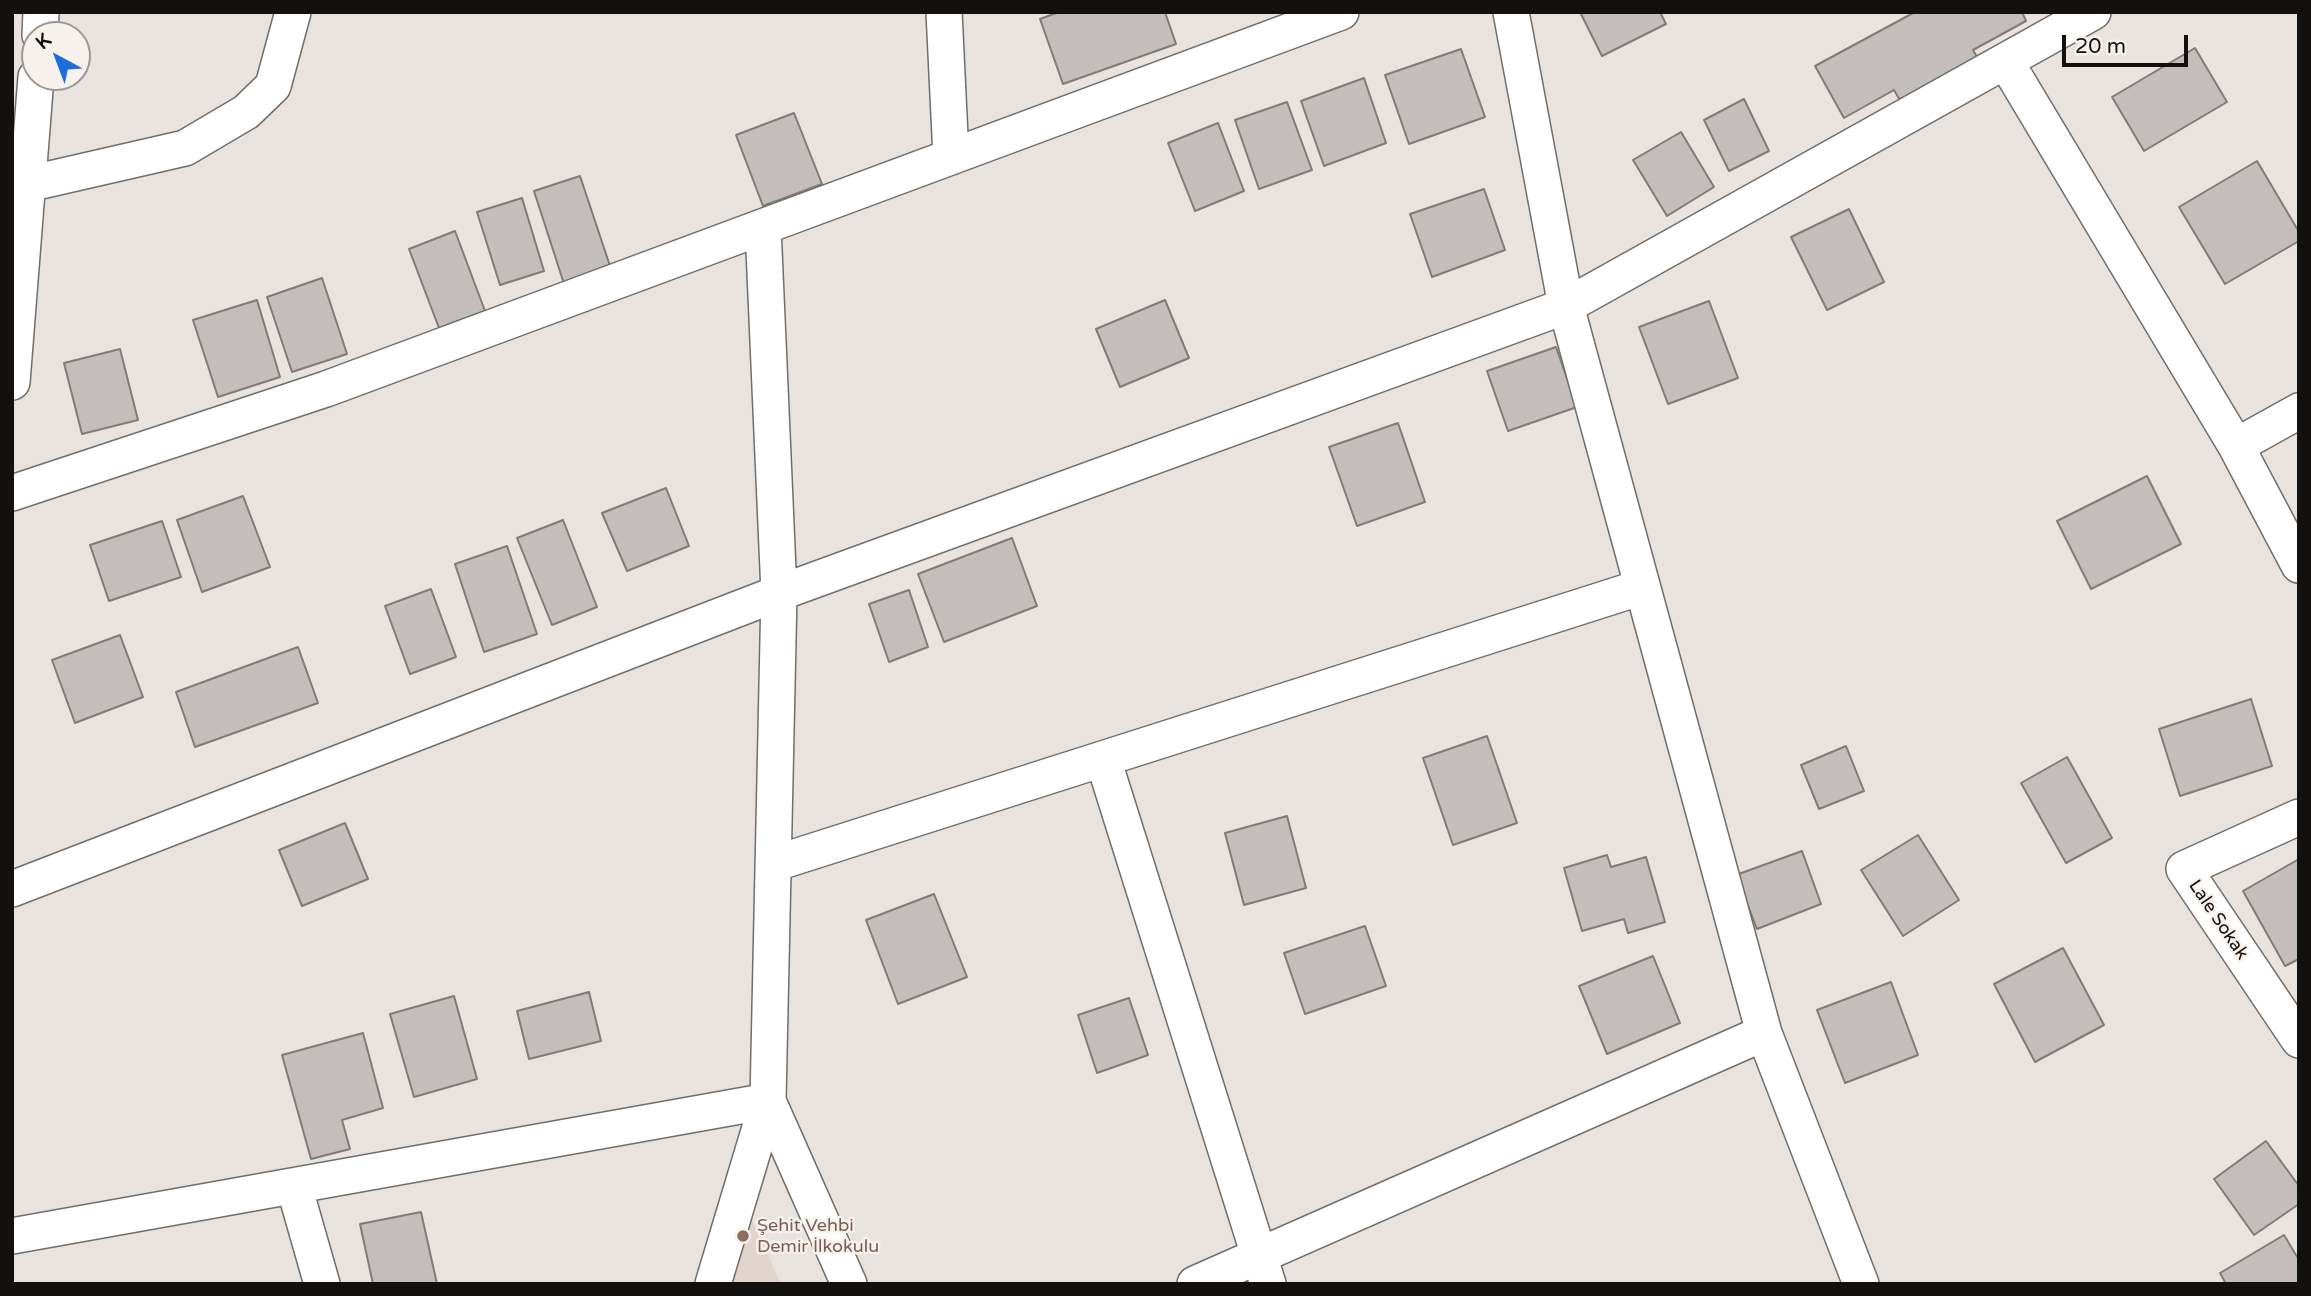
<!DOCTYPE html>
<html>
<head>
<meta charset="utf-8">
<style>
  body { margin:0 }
  #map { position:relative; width:2311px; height:1296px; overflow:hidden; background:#e9e3e0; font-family:"Varela Round",sans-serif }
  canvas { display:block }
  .frame { position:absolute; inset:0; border:14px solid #131110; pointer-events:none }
  .north { position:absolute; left:21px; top:21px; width:70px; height:70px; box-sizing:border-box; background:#f7f1ed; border:2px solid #9c9795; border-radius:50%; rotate:319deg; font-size:19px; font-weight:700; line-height:28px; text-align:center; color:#131110 }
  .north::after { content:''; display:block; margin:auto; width:24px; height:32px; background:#1c6ed8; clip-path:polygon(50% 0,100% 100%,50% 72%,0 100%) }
  .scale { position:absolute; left:2062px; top:35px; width:126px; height:32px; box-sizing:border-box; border:4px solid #131110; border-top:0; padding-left:9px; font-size:21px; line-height:24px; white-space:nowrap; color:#131110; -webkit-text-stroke:5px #f7f1ed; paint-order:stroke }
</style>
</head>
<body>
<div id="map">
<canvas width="2311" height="1296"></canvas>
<div class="frame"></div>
<div class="north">K</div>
<div class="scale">20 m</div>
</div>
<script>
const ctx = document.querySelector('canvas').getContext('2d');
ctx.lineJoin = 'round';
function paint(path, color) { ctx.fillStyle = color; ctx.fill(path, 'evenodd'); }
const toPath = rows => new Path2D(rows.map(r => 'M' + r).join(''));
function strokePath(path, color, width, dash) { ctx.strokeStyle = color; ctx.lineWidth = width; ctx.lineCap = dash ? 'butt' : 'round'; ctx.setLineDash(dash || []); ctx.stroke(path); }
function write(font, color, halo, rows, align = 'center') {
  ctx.font = font + ' "Varela Round",sans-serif'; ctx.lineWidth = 5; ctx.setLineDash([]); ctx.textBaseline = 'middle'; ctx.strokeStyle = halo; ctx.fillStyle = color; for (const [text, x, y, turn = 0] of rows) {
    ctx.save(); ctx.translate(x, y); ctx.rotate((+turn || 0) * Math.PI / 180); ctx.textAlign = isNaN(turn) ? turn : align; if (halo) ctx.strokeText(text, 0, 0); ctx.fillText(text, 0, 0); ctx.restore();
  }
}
paint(toPath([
  [738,1188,781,1284,714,1284]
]), '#e1d4cd');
const building = toPath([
  [1059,12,1165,12,1176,44,1063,84,1040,19,1059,12],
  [1580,12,1660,12,1666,24,1602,56,1580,12],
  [1915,12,2022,12,2026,21,1973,50,1980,62,1902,104,1894,90,1844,118,1815,66,1915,12],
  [2195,48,2227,102,2144,151,2112,97,2195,48],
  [1461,49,1485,117,1409,144,1385,75,1461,49],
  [1364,78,1386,143,1324,166,1301,101,1364,78],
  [1744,99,1769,151,1729,171,1704,120,1744,99],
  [1287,102,1312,170,1259,189,1235,120,1287,102],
  [794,113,822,184,763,206,736,135,794,113],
  [1218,123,1244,191,1195,211,1168,143,1218,123],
  [1681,132,1714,187,1667,216,1633,160,1681,132],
  [2257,161,2299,232,2299,241,2225,284,2179,207,2257,161],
  [580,176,612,272,565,287,534,191,580,176],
  [1484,189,1505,250,1432,277,1410,214,1484,189],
  [522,198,544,271,500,285,477,212,522,198],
  [1849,209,1884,282,1827,310,1791,237,1849,209],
  [455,231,485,311,439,328,409,249,455,231],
  [322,278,347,354,292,372,267,297,322,278],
  [257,300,280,377,218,397,193,320,257,300],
  [1165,300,1189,358,1120,387,1096,329,1165,300],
  [1709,301,1738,378,1668,404,1639,327,1709,301],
  [1556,347,1577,407,1508,431,1487,371,1556,347],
  [120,349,138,420,82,434,64,363,120,349],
  [1398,423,1425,502,1357,526,1329,447,1398,423],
  [2147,476,2181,544,2091,589,2057,521,2147,476],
  [666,488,689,546,627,571,602,513,666,488],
  [243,496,270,567,202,592,177,520,243,496],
  [563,520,597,607,552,625,517,538,563,520],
  [162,521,181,577,109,601,90,545,162,521],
  [1012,538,1037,606,944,642,918,574,1012,538],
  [507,546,537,634,484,652,455,564,507,546],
  [431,589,456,657,410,674,385,606,431,589],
  [909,590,928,647,889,662,869,604,909,590],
  [120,635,143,697,75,723,52,660,120,635],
  [298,647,318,703,195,747,176,692,298,647],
  [2251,699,2272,766,2180,796,2159,729,2251,699],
  [1487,736,1517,823,1453,845,1423,758,1487,736],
  [1846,746,1864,791,1819,809,1801,765,1846,746],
  [2067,757,2112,838,2066,863,2021,783,2067,757],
  [1287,816,1306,888,1244,905,1225,833,1287,816],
  [345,823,368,879,302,906,279,850,345,823],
  [1918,835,1959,900,1903,936,1861,870,1918,835],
  [1802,851,1821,904,1757,929,1736,875,1802,851],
  [1607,855,1611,867,1646,857,1665,922,1628,933,1624,919,1582,931,1564,868,1607,855],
  [2299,859,2299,959,2285,966,2243,891,2299,859],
  [934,894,967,977,898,1004,866,920,934,894],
  [1365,926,1386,986,1305,1014,1284,953,1365,926],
  [2063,948,2104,1025,2035,1062,1994,984,2063,948],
  [1653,956,1680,1023,1607,1054,1579,986,1653,956],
  [1891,982,1918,1055,1845,1083,1817,1010,1891,982],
  [589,992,601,1041,529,1059,517,1011,589,992],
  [454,996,477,1079,414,1097,390,1014,454,996],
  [1129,998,1148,1055,1097,1073,1078,1015,1129,998],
  [363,1033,383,1108,342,1120,350,1149,311,1159,282,1055,363,1033],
  [2266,1141,2299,1186,2299,1204,2254,1235,2214,1179,2266,1141],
  [421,1212,437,1284,373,1284,360,1224,421,1212],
  [2284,1235,2299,1260,2299,1284,2226,1284,2220,1273,2284,1235]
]);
paint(building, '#c3bebb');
strokePath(building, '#817b78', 2);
const street = toPath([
  [944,12,951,157],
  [1511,12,1566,306,2093,12],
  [40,35,41,12],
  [2006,62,2236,446,2299,565],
  [28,184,185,148,246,112,273,86,293,12],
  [12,382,36,77],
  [2236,446,2299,411],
  [12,493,326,389,1341,12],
  [1103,759,1268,1284],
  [2299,817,2184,869,2299,1040],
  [773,864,1642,587],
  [12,889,779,593,1566,306,1764,1033,1861,1284],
  [768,1101,849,1284],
  [294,1186,322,1284],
  [12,1236,768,1101],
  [713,1284,768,1101,779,593,763,227],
  [1195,1284,1764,1033]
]);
strokePath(street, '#726d6a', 38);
strokePath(street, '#fff', 35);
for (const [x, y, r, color] of [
  [743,1236,7,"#8d6e63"]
]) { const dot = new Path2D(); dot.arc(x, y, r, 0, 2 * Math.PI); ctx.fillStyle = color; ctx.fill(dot); strokePath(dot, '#f7f1ed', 2.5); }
write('18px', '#131110', '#f7f1ed', [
  ["Lale Sokak",2218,920,56]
]);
write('18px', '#785e54', '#f7f1ed', [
  ["Şehit Vehbi",757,1226],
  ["Demir İlkokulu",757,1247]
], 'left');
</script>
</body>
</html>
